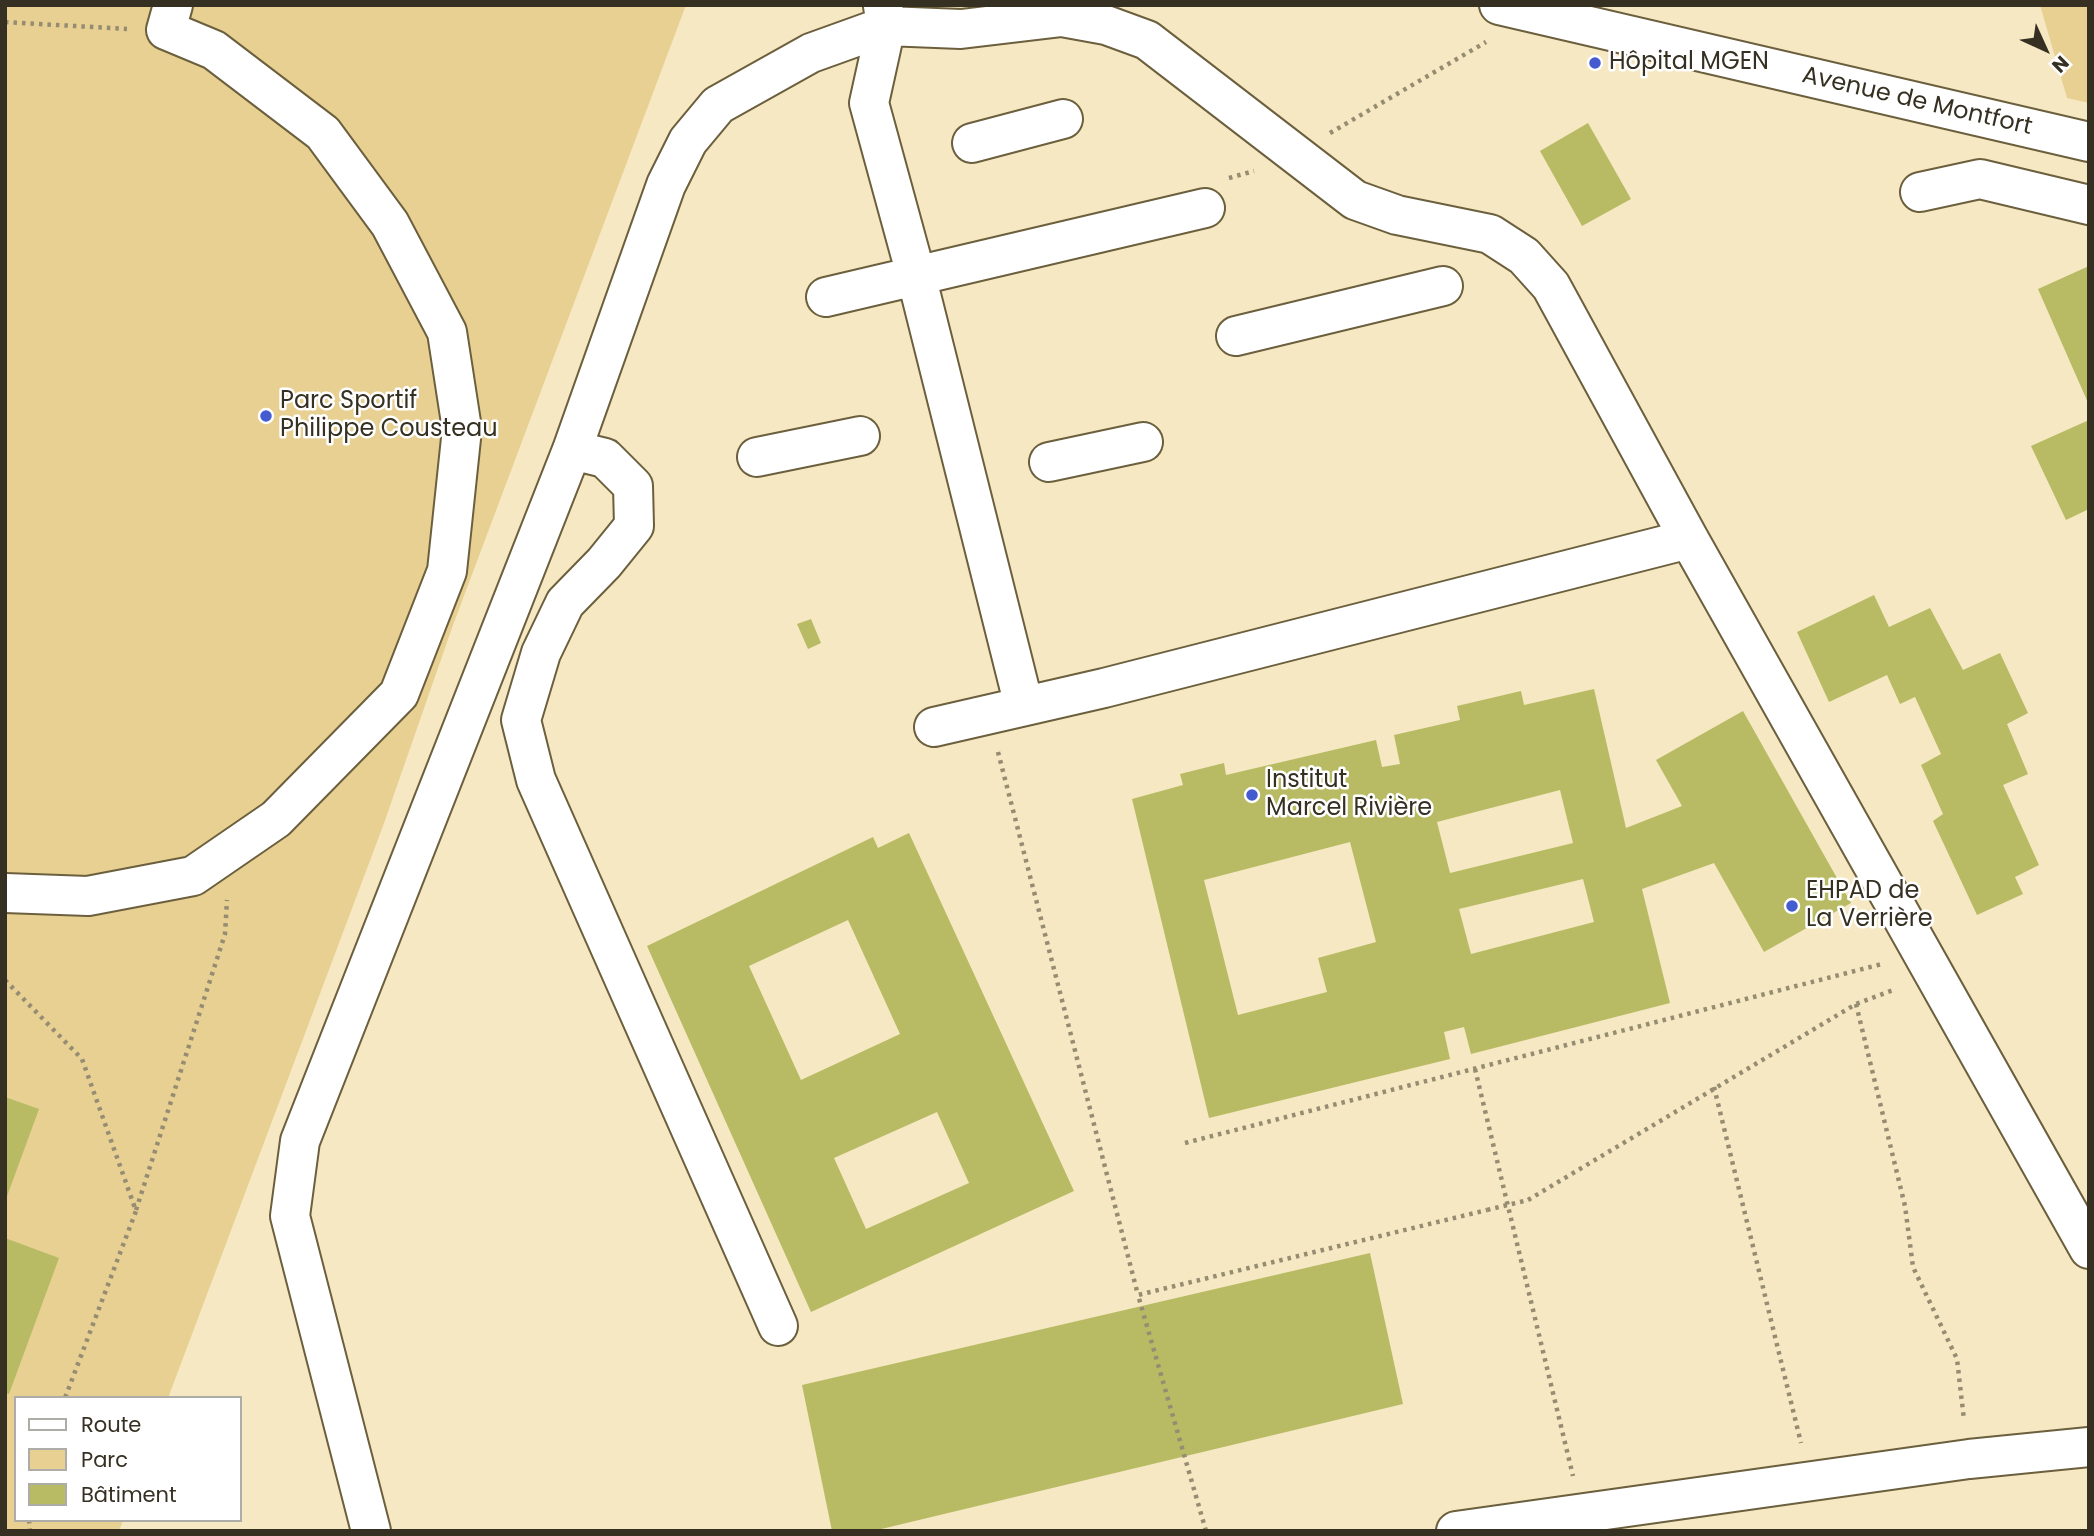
<!DOCTYPE html>
<html>
<head>
<meta charset="utf-8">
<style>
  body { margin:0 }
  #map { position:relative; width:2094px; height:1536px; overflow:hidden; background:#f5e8c2; font-family:Poppins,sans-serif }
  canvas { display:block }
  .frame { position:absolute; inset:0; border:7px solid #353021; pointer-events:none }
  .legend { position:absolute; left:14px; top:1396px; width:228px; height:126px; box-sizing:border-box; background:#fff; border:2px solid #aeaca6; margin:0; padding:9px 12px; list-style:none; font-size:21px; color:#353021 }
  .legend li { display:flex; align-items:center; gap:14px; height:35px }
  .legend b { width:35px; border:2px solid #aeaca6 }
  .north { position:absolute; left:2010px; top:14px; width:70px; height:70px; -webkit-text-stroke:5px #fff; paint-order:stroke; rotate:135deg; font-size:19px; font-weight:700; line-height:28px; text-align:center; color:#353021 }
  .north::after { content:''; display:block; margin:auto; width:24px; height:32px; background:#353021; clip-path:polygon(50% 0,100% 100%,50% 72%,0 100%) }
</style>
</head>
<body>
<div id="map">
<canvas width="2094" height="1536"></canvas>
<div class="frame"></div>
<ul class="legend">
<li><b style="height:9px;background:#fff"></b>Route</li>
<li><b style="height:19px;background:#e7d092"></b>Parc</li>
<li><b style="height:19px;background:#b8bb64"></b>Bâtiment</li>
</ul>
<div class="north">N</div>
</div>
<script>
const ctx = document.querySelector('canvas').getContext('2d');
ctx.lineJoin = 'round';
function paint(path, color) { ctx.fillStyle = color; ctx.fill(path, 'evenodd'); }
const toPath = rows => new Path2D(rows.map(r => 'M' + r).join(''));
function strokePath(path, color, width, dash) { ctx.strokeStyle = color; ctx.lineWidth = width; ctx.lineCap = dash ? 'butt' : 'round'; ctx.setLineDash(dash || []); ctx.stroke(path); }
function write(font, color, halo, rows, align = 'center') {
  ctx.font = font + ' Poppins,sans-serif'; ctx.lineWidth = 5; ctx.setLineDash([]); ctx.textBaseline = 'middle'; ctx.strokeStyle = halo; ctx.fillStyle = color; for (const [text, x, y, turn = 0] of rows) {
    ctx.save(); ctx.translate(x, y); ctx.rotate((+turn || 0) * Math.PI / 180); ctx.textAlign = isNaN(turn) ? turn : align; if (halo) ctx.strokeText(text, 0, 0); ctx.fillText(text, 0, 0); ctx.restore();
  }
}
paint(toPath([
  [5,5,686,5,453,625,383,826,168,1398,16,1398,16,1520,123,1520,119,1531,5,1531],
  [2040,5,2089,5,2089,103,2067,98]
]), '#e7d092');
paint(toPath([
  [1588,123,1631,199,1582,226,1540,151],
  [2089,266,2089,405,2038,289],
  [2089,420,2089,509,2066,520,2031,446],
  [1874,595,1889,627,1930,608,1963,670,2000,653,2028,713,2007,724,2028,774,2003,785,2039,865,2015,877,2023,894,1977,915,1933,821,1943,814,1921,765,1941,754,1915,697,1900,704,1887,675,1829,702,1797,632],
  [811,619,821,643,808,649,797,624],
  [1594,689,1626,828,1682,806,1656,760,1743,711,1851,903,1764,952,1714,863,1642,889,1670,1003,1471,1054,1464,1027,1444,1032,1450,1059,1209,1118,1132,799,1183,785,1180,774,1224,763,1226,775,1376,740,1382,767,1400,764,1394,735,1460,720,1457,706,1521,691,1524,705],
  [1560,790,1573,843,1450,873,1437,822],
  [1350,842,1376,942,1318,958,1327,992,1238,1015,1204,880],
  [1583,879,1594,922,1471,954,1459,909],
  [909,833,1074,1191,811,1312,647,946,873,837,878,848],
  [848,920,900,1034,801,1080,749,966],
  [937,1112,969,1183,866,1229,834,1158],
  [5,1097,39,1109,6,1199,5,1199],
  [5,1238,59,1258,9,1394,5,1393],
  [1370,1253,1403,1404,873,1531,832,1531,802,1385]
]), '#b8bb64');
const minor = toPath([
  [1499,5,2089,142],
  [883,6,886,26,869,103,916,275,1024,706],
  [972,143,1063,119],
  [1920,192,1980,179,2089,205],
  [826,297,1205,208],
  [1236,336,1443,286],
  [572,450,605,458,633,486,634,526,604,563,565,603,541,653,521,720,536,780,778,1326],
  [757,457,860,436],
  [1049,462,1143,442],
  [934,727,1104,688,1689,539],
  [5,893,88,896,193,876,276,819,399,694,447,571,462,429,447,332,390,224,323,133,214,50,166,30,173,5],
  [371,1531,290,1216,300,1141,572,450,666,185,688,141,718,105,811,53,886,26,961,29,1062,17,1106,25,1147,40,1355,200,1397,215,1490,234,1524,256,1551,286,1689,539,2089,1249],
  [1456,1531,1969,1459,2089,1447]
]);
strokePath(minor, '#6b5f3d', 42);
strokePath(toPath([
  [5,22,127,29],
  [1330,133,1486,42],
  [1229,178,1254,171],
  [998,752,1138,1295],
  [5,980,82,1059,136,1211,65,1398],
  [1856,1004,1905,1206,1913,1267,1957,1359,1964,1420],
  [1475,1069,1573,1476],
  [1714,1087,1801,1443],
  [1185,1143,1882,964],
  [1528,1200,1856,1004,1896,989],
  [136,1210,225,934,227,900],
  [29,1520,30,1531],
  [1206,1531,1138,1295,1487,1210]
]), '#958c72', 4.5, [3.5, 5]);
strokePath(minor, '#fff', 38);
strokePath(toPath([
  [1487,1210,1528,1200]
]), '#958c72', 4.5, [3.5, 5]);
for (const [x, y, r, color] of [
  [1595,63,7,"#455cd0"],
  [266,416,7,"#455cd0"],
  [1252,795,7,"#455cd0"],
  [1792,906,7,"#455cd0"]
]) { const dot = new Path2D(); dot.arc(x, y, r, 0, 2 * Math.PI); ctx.fillStyle = color; ctx.fill(dot); strokePath(dot, '#fff', 2.5); }
write('24px', '#353021', '#fff', [
  ["Hôpital MGEN",1609,63],
  ["Parc Sportif",280,402],
  ["Philippe Cousteau",280,430],
  ["Institut",1266,781],
  ["Marcel Rivière",1266,809],
  ["EHPAD de",1806,892],
  ["La Verrière",1806,920]
], 'left');
write('24px', '#353021', '#fff', [
  ["Avenue de Montfort",1917,102,13]
]);
</script>
</body>
</html>
